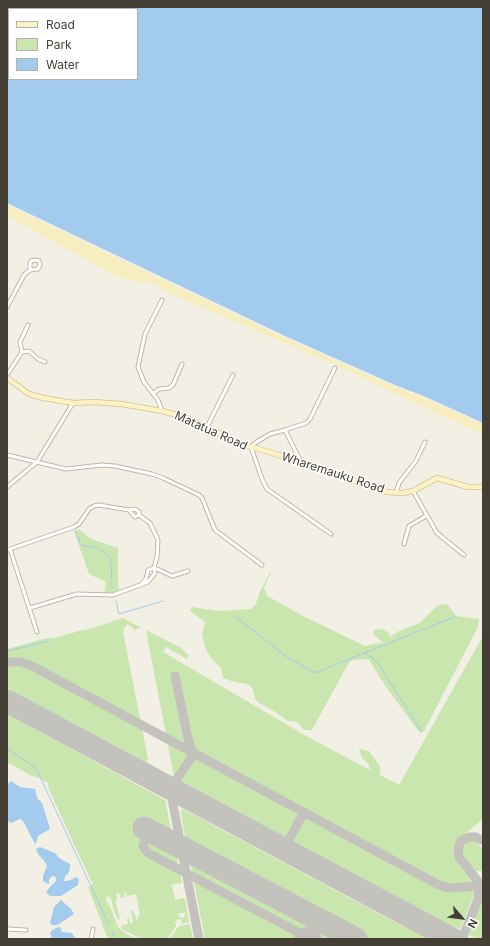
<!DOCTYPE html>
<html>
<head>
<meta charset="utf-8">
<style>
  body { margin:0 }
  #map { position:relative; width:490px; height:946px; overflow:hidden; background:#f2efe5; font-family:Inter,sans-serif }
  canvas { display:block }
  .frame { position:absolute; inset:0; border:8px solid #443f35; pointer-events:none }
  .legend { position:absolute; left:8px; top:8px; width:130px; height:72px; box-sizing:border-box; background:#fff; border:1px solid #b4b2ae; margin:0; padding:5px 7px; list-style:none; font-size:12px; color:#443f35 }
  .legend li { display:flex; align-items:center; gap:8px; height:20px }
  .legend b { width:20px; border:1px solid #b4b2ae }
  .north { position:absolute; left:442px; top:898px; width:40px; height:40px; -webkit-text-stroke:3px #fff; paint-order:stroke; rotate:118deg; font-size:11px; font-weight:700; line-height:16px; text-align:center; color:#443f35 }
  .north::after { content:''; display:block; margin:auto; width:14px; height:18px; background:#443f35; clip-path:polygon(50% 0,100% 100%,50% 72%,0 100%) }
</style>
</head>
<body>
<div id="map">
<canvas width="490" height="946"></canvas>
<div class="frame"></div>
<ul class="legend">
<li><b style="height:5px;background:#fdf2c4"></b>Road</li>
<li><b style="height:11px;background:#cae6af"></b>Park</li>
<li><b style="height:11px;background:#a3cbee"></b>Water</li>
</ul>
<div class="north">N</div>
</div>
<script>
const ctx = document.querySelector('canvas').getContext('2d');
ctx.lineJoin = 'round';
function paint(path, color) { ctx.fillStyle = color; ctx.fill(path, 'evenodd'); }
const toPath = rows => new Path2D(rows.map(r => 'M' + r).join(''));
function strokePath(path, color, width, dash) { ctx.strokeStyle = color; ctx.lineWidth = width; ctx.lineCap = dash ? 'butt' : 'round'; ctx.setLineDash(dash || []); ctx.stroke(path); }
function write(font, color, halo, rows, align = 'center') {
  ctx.font = font + ' Inter,sans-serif'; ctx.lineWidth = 3; ctx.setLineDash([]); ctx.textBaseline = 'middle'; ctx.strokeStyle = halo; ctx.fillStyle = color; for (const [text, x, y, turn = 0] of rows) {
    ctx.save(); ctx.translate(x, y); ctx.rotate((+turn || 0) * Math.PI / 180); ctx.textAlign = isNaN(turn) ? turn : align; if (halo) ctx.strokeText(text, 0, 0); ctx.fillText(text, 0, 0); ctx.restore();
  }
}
paint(toPath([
  [79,529,91,539,118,548,118,577,119,591,112,594,104,593,106,582,89,574,74,531],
  [270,572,271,572,264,588,267,596,303,616,365,646,373,644,383,643,374,635,373,632,375,629,385,630,388,632,390,637,399,631,420,623,436,607,442,604,448,605,456,616,479,619,478,627,424,731,420,733,417,729,386,687,371,663,369,660,364,659,352,660,348,664,312,730,304,730,297,722,288,721,274,711,259,703,255,699,253,689,248,684,234,682,223,678,221,668,210,657,205,647,202,634,205,622,190,611,192,607,217,611,251,609,256,604,258,596],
  [123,618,141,628,133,630,133,628,127,624,123,630,125,631,123,632,148,759,146,762,7,688,7,649,43,639,55,638,82,630,90,629],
  [146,630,181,648,189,656,187,659,166,647,163,652,308,737,370,770,369,765,362,758,359,750,361,749,369,751,380,766,380,775,399,785,483,636,483,819,459,839,455,846,455,855,473,880,475,892,460,929,456,927,455,928,174,777],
  [7,714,165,800,182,883,172,885,175,900,185,898,189,922,181,924,182,921,180,920,181,918,183,918,186,913,179,913,178,916,181,917,180,920,177,919,175,923,176,924,176,926,167,939,141,939,122,929,114,911,111,898,107,896,106,900,110,907,118,927,125,933,137,939,108,939,88,887,93,884,76,849,48,787,48,783,42,779,30,775,7,762],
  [124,892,126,892,127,896,136,894,140,915,137,916,138,920,137,921,133,910,131,910,133,923,130,923,129,918,127,918,128,924,121,926,118,920,120,919,115,900,118,899,116,894,119,893,121,898,125,897],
  [183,809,385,917,428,939,205,939,181,815,181,810],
  [467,841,475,841,483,849,483,871,476,871,463,857,461,848,462,845],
  [483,897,483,939,477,939,469,935],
  [190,924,193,939,169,939,179,926]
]), '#cae6af');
paint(toPath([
  [7,205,283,337,393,386,425,398,480,423,483,424,483,435,328,362,161,290,161,287,150,282,145,284,115,276,7,216]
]), '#f6eec1');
paint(toPath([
  [7,7,483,7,483,423,426,397,395,385,285,336,7,203],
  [9,9,137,9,137,79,9,79],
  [11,781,20,787,35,789,37,798,42,803,50,829,38,836,36,843,35,844,23,821,20,819,11,823,8,821,7,785],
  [40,847,55,853,59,858,70,864,70,869,68,874,65,876,64,881,68,881,76,877,79,879,78,885,61,896,50,896,46,892,49,888,56,881,56,878,54,876,51,877,49,880,49,884,43,881,43,876,47,866,45,862,38,854,36,849],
  [61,900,71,909,74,914,62,922,57,925,52,925,50,923,54,907],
  [60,927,62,932,72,933,76,939,52,939,50,932,56,928]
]), '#a3cbee');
strokePath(toPath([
  [75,531,81,545,89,547,96,547,109,556,111,562,112,587],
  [116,601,119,614,163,601],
  [236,617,287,657,315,673,454,617],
  [7,651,49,641],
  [364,653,373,658,379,665,421,731],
  [7,749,36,768,109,925],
  [112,932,115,939]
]), '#a3cbee', 1);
strokePath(toPath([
  [7,662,21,662,32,666,437,884,445,887,455,888,483,885],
  [175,676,188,739,194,754,170,789,199,939],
  [150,831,143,845,144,848,148,853,311,939],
  [284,849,304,812],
  [478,899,479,889,477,880,459,857,458,849,461,841,469,837,476,837,481,840],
  [462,939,480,894]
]), '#c4c2bd', 9);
strokePath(toPath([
  [7,701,452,939],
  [144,828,356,939],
  [306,939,310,938]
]), '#c4c2bd', 23);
const minor = toPath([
  [7,307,24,275,30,270,38,269,40,265,39,261,35,260,31,261,30,264,30,270],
  [22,352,20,342,28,325],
  [7,375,22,352,29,351,38,359,45,362],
  [154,393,159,389,169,388,173,385,182,364],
  [162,411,158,400,144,382,138,367,145,334,162,300],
  [207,427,233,375],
  [285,430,301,462],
  [7,455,66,469,102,465,115,466,152,474,163,478,199,495,202,498,215,530,262,565],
  [7,487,37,462,73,403],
  [413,491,437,533,464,555],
  [396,493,399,483,416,461,425,442],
  [331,534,267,489,262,479,251,447,255,443,270,434,285,430,306,423,310,419,335,368],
  [404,544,409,526,426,516],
  [10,549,37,632],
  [7,550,74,527,79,524,89,509,94,506,99,505,129,510,135,509,139,512,139,515,135,517,129,510],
  [155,568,172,576,188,571],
  [142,584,146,579,148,570,154,568],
  [30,608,77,594,113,595,148,582,155,573,154,568,157,557,158,540,150,523,139,515],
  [7,929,26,930],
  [91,939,93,929]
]);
const secondary = toPath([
  [7,378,29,394,44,398,73,403,93,402,122,404,162,411,185,417,239,443,282,456,387,492,403,493,413,491,437,478,468,487,483,487]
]);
strokePath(minor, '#bdb7a8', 5);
strokePath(secondary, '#d1c496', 6);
strokePath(minor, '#fff', 3);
strokePath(secondary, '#fdf2c4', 4.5);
write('12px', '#443f35', '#fff', [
  ["Matatua Road",211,431,24],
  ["Wharemauku Road",333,473,18]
]);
</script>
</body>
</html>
